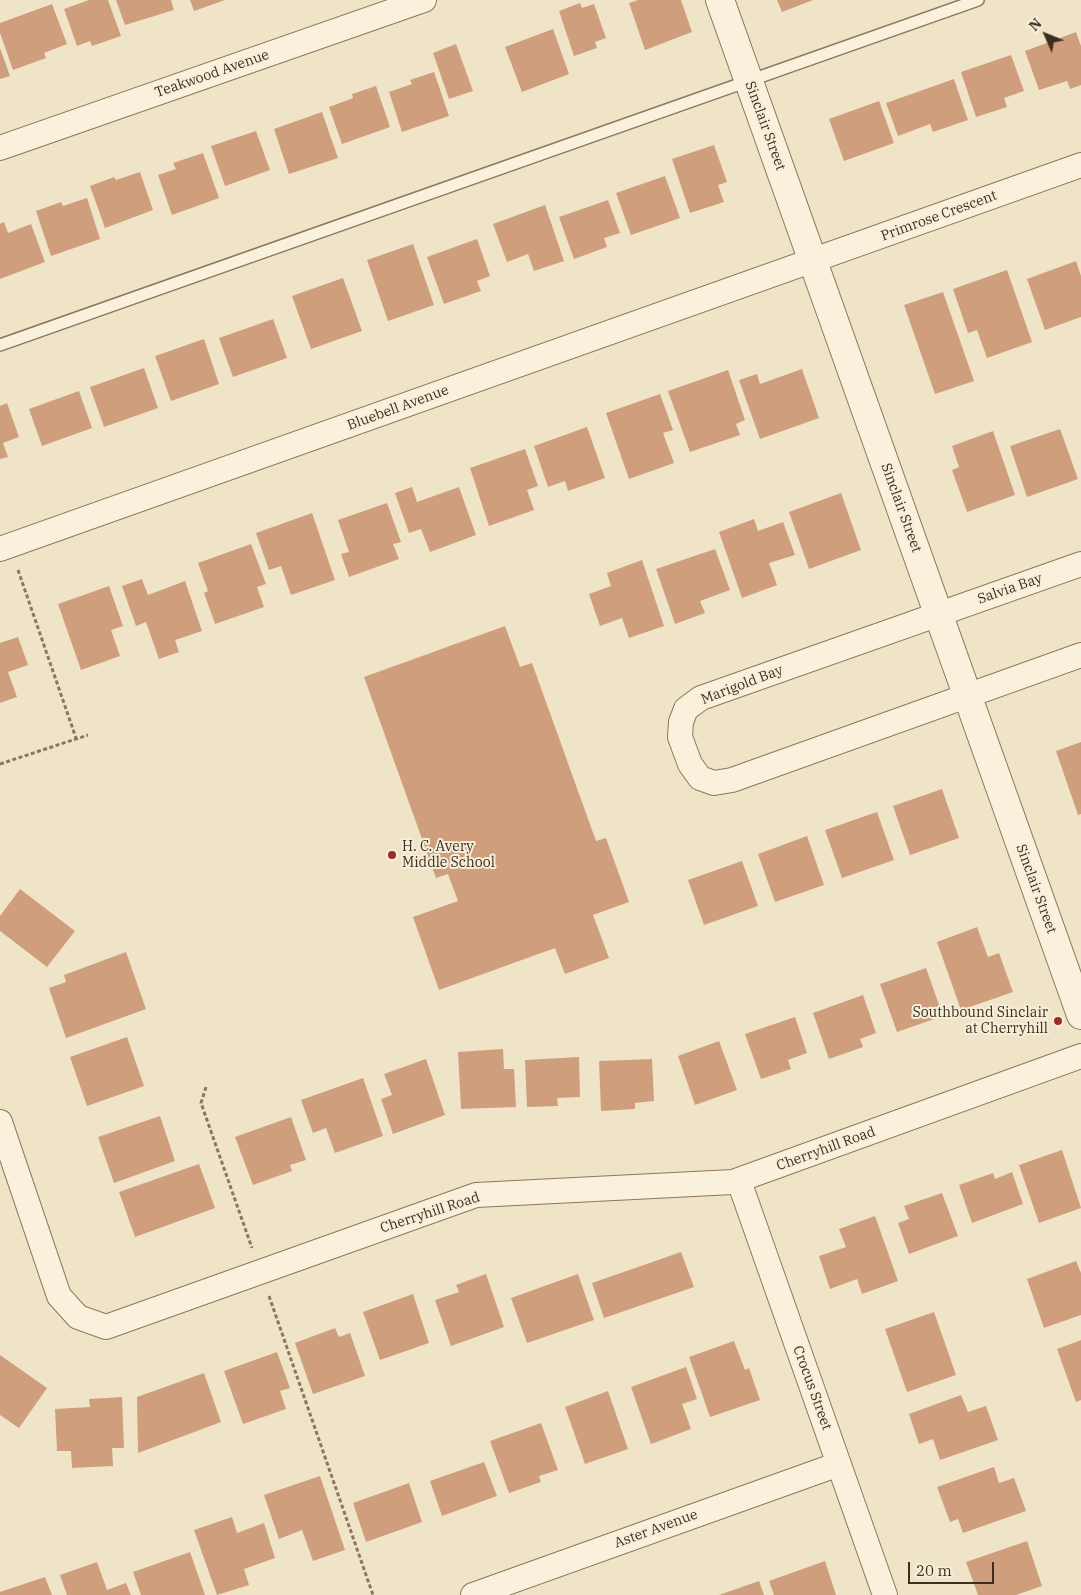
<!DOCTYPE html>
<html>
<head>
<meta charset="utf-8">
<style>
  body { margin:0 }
  #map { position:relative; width:1081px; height:1595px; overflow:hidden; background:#f0e4c8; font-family:"IBM Plex Serif",serif }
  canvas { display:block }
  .north { position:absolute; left:1021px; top:10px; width:50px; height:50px; -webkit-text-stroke:4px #f7eed8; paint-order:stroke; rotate:314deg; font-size:14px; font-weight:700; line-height:20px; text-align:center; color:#3d2e20 }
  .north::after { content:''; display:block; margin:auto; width:18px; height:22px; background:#3d2e20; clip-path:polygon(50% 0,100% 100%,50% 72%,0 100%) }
  .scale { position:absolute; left:908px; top:1562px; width:86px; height:22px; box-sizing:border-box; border:2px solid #3d2e20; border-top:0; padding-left:6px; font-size:15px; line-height:18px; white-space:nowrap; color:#3d2e20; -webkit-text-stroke:4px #f7eed8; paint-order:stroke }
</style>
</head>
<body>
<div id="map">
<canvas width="1081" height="1595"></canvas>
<div class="north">N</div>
<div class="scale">20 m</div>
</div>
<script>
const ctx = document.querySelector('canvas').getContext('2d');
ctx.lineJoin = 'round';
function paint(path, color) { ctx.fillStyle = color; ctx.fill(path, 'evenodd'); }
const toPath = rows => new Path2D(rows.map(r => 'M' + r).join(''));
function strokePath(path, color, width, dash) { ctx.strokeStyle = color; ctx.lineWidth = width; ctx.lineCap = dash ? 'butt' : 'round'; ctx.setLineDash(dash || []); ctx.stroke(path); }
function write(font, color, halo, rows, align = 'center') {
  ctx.font = font + ' "IBM Plex Serif",serif'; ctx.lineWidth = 4; ctx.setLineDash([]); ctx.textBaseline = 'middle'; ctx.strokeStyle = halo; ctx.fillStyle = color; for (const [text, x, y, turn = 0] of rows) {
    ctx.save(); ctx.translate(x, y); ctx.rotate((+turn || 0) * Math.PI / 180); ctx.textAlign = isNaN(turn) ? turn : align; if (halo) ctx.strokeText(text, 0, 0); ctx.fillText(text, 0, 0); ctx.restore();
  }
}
paint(toPath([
  [89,0,108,0,121,36,92,46,90,41,77,46,64,9],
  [116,0,171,0,174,10,125,25],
  [190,0,225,0,194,11],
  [638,0,681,0,692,32,645,50,629,3],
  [777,0,813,0,782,12],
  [580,3,582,8,594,4,606,38,595,42,597,48,574,56,559,11],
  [52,4,67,44,44,53,46,58,13,70,0,33,0,23],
  [553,29,569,74,522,92,505,47],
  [1076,32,1081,46,1081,85,1070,89,1067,81,1039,90,1025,51],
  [456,44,473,91,449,99,433,53],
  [0,48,10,76,0,79],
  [1011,55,1024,91,1004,98,1007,107,976,117,961,72],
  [434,72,449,116,402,132,389,92,412,84,410,80],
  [954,79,968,120,933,132,930,124,898,136,886,103],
  [376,86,390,127,342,144,329,107,353,98,352,94],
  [879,101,894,143,844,161,829,119],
  [322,112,338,158,289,174,274,129],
  [256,131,270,170,225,186,211,146],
  [714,145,727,182,718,185,724,202,690,213,672,159],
  [203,153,219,198,172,215,158,175,176,169,173,163],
  [140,172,153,210,105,228,90,186,114,177,116,180],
  [665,176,680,218,631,235,616,193],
  [87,198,100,239,51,256,36,211,61,202,63,206],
  [608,200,620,233,604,238,607,247,574,259,559,217],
  [545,205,564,261,534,271,528,254,507,262,493,224],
  [4,222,8,233,31,224,45,262,0,279,0,224],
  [477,239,490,276,477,281,481,291,444,304,427,257],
  [413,244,434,305,388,321,367,260],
  [1076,261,1081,276,1081,317,1045,330,1027,279],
  [1007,270,1032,342,987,358,977,330,968,333,953,289],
  [343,278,362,331,311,349,292,296],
  [943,292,974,381,935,394,904,305],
  [273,319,287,358,233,377,219,338],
  [204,339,219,384,171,401,155,356],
  [144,368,158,408,104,427,90,387],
  [802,369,819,418,760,439,739,380,757,374,760,384],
  [728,370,745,420,736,424,740,435,690,452,668,391],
  [79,391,92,428,42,446,29,409],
  [660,394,673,430,663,433,674,463,629,479,606,413],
  [7,403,19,437,3,443,8,457,0,459,0,406],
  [587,427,605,478,568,491,565,481,548,487,534,446],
  [1060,429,1078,479,1027,497,1010,446],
  [993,431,1015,495,967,512,952,470,959,467,952,446],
  [525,449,538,486,527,490,534,510,489,526,470,468],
  [412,487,417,502,459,487,476,535,430,552,421,529,409,533,395,493],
  [841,493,861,550,809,569,789,512],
  [387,503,401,542,393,544,399,559,349,577,341,554,349,552,338,520],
  [312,513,335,580,291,595,281,566,269,570,256,533],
  [754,519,758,531,783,522,795,555,769,563,777,585,742,598,719,532],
  [251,544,266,584,257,587,264,607,215,624,204,593,208,591,198,563],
  [715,549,730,590,700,601,705,613,675,624,656,569],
  [642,560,664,626,629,638,622,618,600,626,589,594,611,586,607,573],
  [142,579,148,595,185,581,202,631,175,640,179,652,159,659,146,622,136,626,122,586],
  [109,586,123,626,111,630,120,656,81,670,58,604],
  [505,626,520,667,532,663,596,841,606,838,629,902,593,915,609,958,565,974,555,948,439,990,413,917,458,901,448,874,436,878,364,677],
  [18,637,28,665,8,672,17,697,0,703,0,643],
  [1081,742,1081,814,1078,815,1056,751],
  [942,789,959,838,910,855,893,806],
  [877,812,894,860,842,878,825,830],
  [807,836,824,885,775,902,758,854],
  [742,861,758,906,704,925,688,880],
  [20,889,75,931,47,967,0,931,0,916],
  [977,927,988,957,999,953,1013,992,961,1010,937,942],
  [126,952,146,1009,66,1038,49,988,66,982,64,975],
  [926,968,943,1016,897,1032,880,984],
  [863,995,876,1033,860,1039,863,1047,829,1059,813,1013],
  [795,1017,807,1053,788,1060,791,1069,761,1079,745,1034],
  [127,1037,144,1086,87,1106,70,1057],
  [719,1041,737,1090,695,1105,678,1056],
  [503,1049,504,1069,514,1069,516,1107,461,1109,458,1052],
  [579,1057,580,1097,557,1098,558,1106,527,1107,525,1060],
  [426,1059,445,1115,393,1134,381,1099,392,1095,384,1074],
  [652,1059,654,1101,635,1103,635,1109,601,1111,599,1061],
  [363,1078,383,1136,335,1153,326,1128,313,1133,301,1100],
  [160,1116,175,1161,114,1183,98,1137],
  [291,1117,306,1160,290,1165,292,1171,253,1185,235,1137],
  [1062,1150,1081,1208,1039,1223,1019,1165],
  [199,1164,215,1208,135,1237,119,1192],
  [1012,1172,1023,1204,972,1223,959,1185,993,1173,995,1179],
  [942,1193,958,1236,909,1254,898,1223,909,1219,904,1206],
  [875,1216,898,1281,862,1294,857,1279,830,1289,819,1256,846,1247,839,1229],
  [681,1252,694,1287,604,1318,592,1283],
  [1076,1261,1081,1273,1081,1315,1044,1328,1027,1279],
  [486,1274,504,1327,451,1346,435,1300,459,1292,456,1285],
  [578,1274,594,1320,527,1343,511,1298],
  [413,1294,429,1343,380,1360,363,1312],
  [934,1312,956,1375,907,1392,885,1329],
  [335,1328,339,1337,350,1333,365,1376,313,1394,295,1343],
  [1081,1340,1081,1400,1076,1402,1057,1349],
  [734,1341,745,1370,749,1368,760,1400,710,1417,689,1357],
  [277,1352,290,1388,280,1391,286,1409,243,1424,224,1371],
  [0,1355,47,1388,19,1428,0,1415],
  [686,1367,697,1399,682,1404,691,1429,651,1444,631,1387],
  [204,1373,221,1422,138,1453,137,1397],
  [608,1391,628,1449,585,1464,565,1407],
  [961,1395,968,1412,986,1406,998,1440,940,1460,933,1439,919,1444,909,1414],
  [122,1397,124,1448,112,1448,113,1466,72,1468,71,1451,57,1451,55,1409,90,1407,89,1399],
  [541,1423,558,1470,539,1476,541,1482,509,1493,490,1441],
  [484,1462,497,1496,442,1516,430,1481],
  [994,1467,999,1483,1014,1478,1026,1511,963,1533,958,1519,950,1522,937,1487],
  [320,1476,345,1550,313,1561,302,1530,279,1539,264,1495],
  [409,1483,422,1522,366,1542,353,1503],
  [232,1517,237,1533,264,1523,275,1558,244,1569,249,1585,217,1595,194,1530],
  [1027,1541,1042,1586,1016,1595,978,1595,966,1562],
  [190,1552,205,1595,141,1595,133,1572],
  [825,1561,836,1595,774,1595,769,1581],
  [97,1562,107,1590,126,1583,131,1595,67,1595,60,1575],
  [45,1577,52,1595,0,1595,0,1592],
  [759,1581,764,1595,719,1595]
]), '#cf9f7d');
const service = toPath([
  [0,345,978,0]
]);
const minor = toPath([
  [0,148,424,0],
  [0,549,1081,165],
  [1081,564,701,698,686,709,681,722,680,737,690,764,700,778,714,783,732,780,1081,655],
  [0,1122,59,1296,78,1317,106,1327,476,1195,733,1182,1081,1056],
  [739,1181,885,1595],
  [473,1595,839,1464]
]);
const tertiary = toPath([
  [720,0,1081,1015]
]);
strokePath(service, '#8d765c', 14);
strokePath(minor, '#8d765c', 26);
strokePath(tertiary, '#8d765c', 30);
strokePath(toPath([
  [18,570,76,738],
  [0,764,88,735],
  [206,1087,201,1103,252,1248],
  [269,1296,373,1595]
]), '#8d765c', 3, [4, 2.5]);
strokePath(service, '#faf1dc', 11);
strokePath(minor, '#faf1dc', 24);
strokePath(tertiary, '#faf1dc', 28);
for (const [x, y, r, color] of [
  [392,855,5,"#9e2a2b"],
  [1058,1021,5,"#9e2a2b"]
]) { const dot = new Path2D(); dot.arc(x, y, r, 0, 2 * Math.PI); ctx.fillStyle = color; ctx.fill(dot); strokePath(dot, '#f7eed8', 2); }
write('14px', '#3d2e20', '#f7eed8', [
  ["Teakwood Avenue",212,74,-19],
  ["Sinclair Street",765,126,70],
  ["Primrose Crescent",939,216,-20],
  ["Bluebell Avenue",398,408,-20],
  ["Sinclair Street",901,508,70],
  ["Salvia Bay",1010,589,-19],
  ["Marigold Bay",742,685,-21],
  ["Sinclair Street",1036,889,70],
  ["Cherryhill Road",826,1149,-20],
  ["Cherryhill Road",430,1213,-18],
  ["Crocus Street",812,1388,70],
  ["Aster Avenue",656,1529,-20]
]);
write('14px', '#3d2e20', '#f7eed8', [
  ["H. C. Avery",402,847],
  ["Middle School",402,863],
  ["Southbound Sinclair",1048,1013,"right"],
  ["at Cherryhill",1048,1029,"right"]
], 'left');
</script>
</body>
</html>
